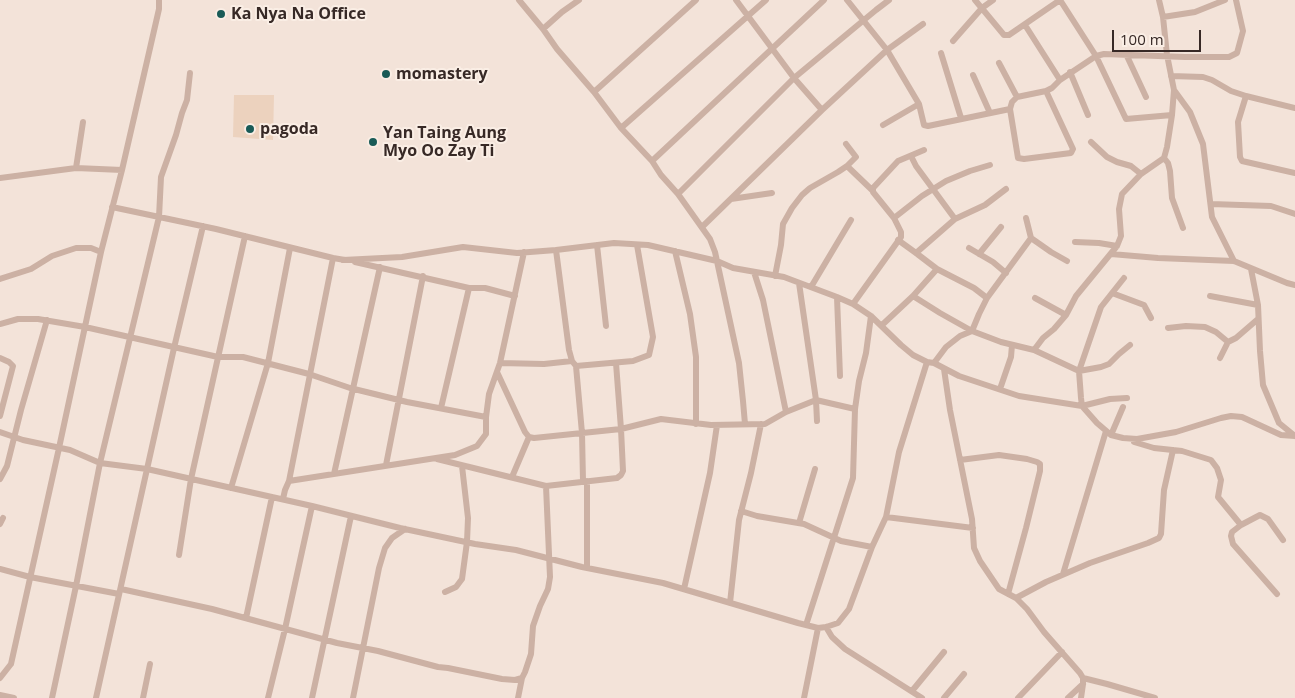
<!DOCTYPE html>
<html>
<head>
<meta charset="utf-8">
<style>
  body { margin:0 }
  #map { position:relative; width:1295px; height:698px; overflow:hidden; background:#f3e3d9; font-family:"Open Sans",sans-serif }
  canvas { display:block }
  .scale { position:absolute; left:1112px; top:30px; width:89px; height:22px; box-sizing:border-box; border:2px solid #372926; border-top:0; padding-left:6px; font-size:15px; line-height:18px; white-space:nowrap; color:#372926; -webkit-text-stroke:4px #faeee5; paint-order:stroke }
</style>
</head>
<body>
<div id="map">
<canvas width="1295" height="698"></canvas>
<div class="scale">100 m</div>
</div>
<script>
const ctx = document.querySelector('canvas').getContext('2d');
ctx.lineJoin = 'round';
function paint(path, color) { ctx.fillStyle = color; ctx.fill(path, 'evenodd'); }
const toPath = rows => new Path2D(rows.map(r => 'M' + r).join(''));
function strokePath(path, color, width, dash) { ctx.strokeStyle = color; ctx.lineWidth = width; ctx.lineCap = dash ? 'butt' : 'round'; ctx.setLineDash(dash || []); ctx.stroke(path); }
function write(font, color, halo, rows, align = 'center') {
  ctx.font = font + ' "Open Sans",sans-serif'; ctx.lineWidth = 4; ctx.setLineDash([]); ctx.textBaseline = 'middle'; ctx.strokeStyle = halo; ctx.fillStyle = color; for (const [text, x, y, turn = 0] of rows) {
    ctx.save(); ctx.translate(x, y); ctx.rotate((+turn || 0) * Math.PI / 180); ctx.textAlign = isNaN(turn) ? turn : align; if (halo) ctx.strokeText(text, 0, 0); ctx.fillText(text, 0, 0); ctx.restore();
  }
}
paint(toPath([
  [234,95,274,95,273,140,233,137]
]), '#ecd2be');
strokePath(toPath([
  [519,0,543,29,557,49,594,92,621,128,652,161,661,175,678,194,710,239,715,252,739,363,743,401,745,424],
  [736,0,794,78,822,110],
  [847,0,887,50,919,104,924,125,928,126,1010,109],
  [975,0,1004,35,1009,35,1060,0],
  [1060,0,1096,56,1126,119,1172,115],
  [1163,17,1195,12,1225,0],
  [1025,25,1060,80,1096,56,1104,54,1185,57,1229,57,1237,53,1243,31,1236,0],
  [543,29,562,12,579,0],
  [953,41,982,8,993,0],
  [941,53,961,118],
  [1126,54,1146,97],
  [999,63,1017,97,1046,91,1052,88,1060,80],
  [1070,72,1088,115],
  [973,75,990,113],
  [1171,76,1203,77,1212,80,1231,91,1246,96,1295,108],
  [1174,90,1190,112,1203,144,1212,217,1234,261],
  [594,92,696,0],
  [1246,96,1238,122,1240,157,1242,161,1295,173],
  [1017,97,1012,102,1010,109,1018,158,1024,159,1071,153,1073,149,1046,91],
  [883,125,919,104],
  [621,128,766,0],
  [1091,142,1107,157,1117,162,1131,166,1141,174],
  [846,144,856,157,847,166],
  [911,156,916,166,955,219],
  [1164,158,1168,163,1170,171,1172,198,1183,228],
  [652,161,824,0],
  [76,168,83,122],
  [0,178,76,168,122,170],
  [678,194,794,78,876,10,889,0],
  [731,199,772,193],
  [1211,204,1271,206,1295,214],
  [112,207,216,229,333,258,345,260],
  [894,218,922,196,946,181,970,171,990,165],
  [1026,218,1031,238,1051,252,1067,261],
  [702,227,822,110,887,50,923,24],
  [898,240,916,253,937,269,974,288,987,298],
  [1075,242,1099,243,1117,246],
  [597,245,606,326],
  [969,248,993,262,1006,273],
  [556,250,569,350,572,361,576,366,582,433,583,481],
  [675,251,690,314,696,357,696,424],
  [916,253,955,219,985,205,1006,189],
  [979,254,1001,227],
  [1111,254,1158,258,1234,261,1287,283,1295,285],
  [343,260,402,257,463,247,517,253,556,250,614,243,648,245,717,261,733,268,784,277,837,297,853,304,871,316,901,345,913,355,927,362,934,363,959,376,1019,396,1082,406,1110,399,1127,398],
  [355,262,469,288,441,408],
  [1251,269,1258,305,1260,351,1263,385,1279,423,1295,436],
  [754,272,763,300,786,412],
  [775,276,781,245,783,224,792,208,802,195,810,188,838,172,847,166,872,190],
  [1124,278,1101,307,1079,371,1081,398,1082,406,1097,423,1111,435,1123,438,1137,439,1176,432,1221,418,1231,416,1242,417,1281,435,1295,436],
  [0,279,31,269,52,256,76,248,91,248,101,252],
  [799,283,816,400,817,421],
  [811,287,851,220],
  [469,288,485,288,515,296],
  [1112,293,1144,305,1151,318],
  [913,296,940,313,972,331,1001,342,1034,350,1043,338,1054,329,1066,315,1076,296,1117,246,1121,236,1119,209,1122,194,1141,174,1164,158,1167,147,1172,115,1174,90,1167,55,1163,17,1159,0],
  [1210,296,1258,305],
  [837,297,840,376],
  [1035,298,1066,315],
  [853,304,901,237,901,232,894,218,873,192,873,188,898,161,924,150],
  [0,324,18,319,38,319,85,327,218,357,243,357,309,374,350,388,407,402,486,417],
  [882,325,913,296,937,269],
  [1168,328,1186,326,1205,327,1216,332,1228,342,1236,338,1258,319],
  [1034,350,1079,371,1101,367,1109,364,1119,354,1130,345],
  [0,358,9,362,13,366,0,416],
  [1220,358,1228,342],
  [500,363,544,364,572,361],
  [934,363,946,347,960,336,972,331,979,314,987,298,1031,238],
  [576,366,633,361,649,355,653,337,637,245],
  [944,369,950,410,972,519,974,548,980,561,999,589,1016,598,1027,609,1044,632,1080,673,1083,678,1083,684,1081,698],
  [497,372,525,432,529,437,534,438,621,429,661,419,711,425,765,424,786,412,816,400,855,409],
  [1000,389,1011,357,1012,345],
  [0,432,23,440,70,450,100,463,147,469,312,506,400,528,475,544,516,550,582,567,663,583,798,623,818,628,826,627,838,623,849,609,872,547,886,517,899,452,927,362],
  [1111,435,1123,407],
  [1134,442,1154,448,1182,451,1211,460,1217,468,1221,480,1218,497,1241,525],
  [437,459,546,486,617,478,621,475,623,471,621,429,616,363],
  [960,460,999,455,1027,459,1037,462,1040,464,1040,471,1026,528,1008,594],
  [386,465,423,276],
  [334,474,380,267],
  [512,477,529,437],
  [0,479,7,466,21,410,47,320],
  [289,481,455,455,477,446,486,434,486,417,489,394,500,363,524,252],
  [587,481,587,568],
  [231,488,268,363,290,248],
  [283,499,285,490,289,481,333,258],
  [741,511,757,516,804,524,841,541,872,547],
  [886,517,973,528],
  [799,523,815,469],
  [0,524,3,518],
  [179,555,191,479,245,236],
  [0,569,30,577,119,594],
  [1063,574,1106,431],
  [121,589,212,609,337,643,378,651,438,667,448,668,502,679,515,680,522,678,525,672,531,654,533,626,540,606,548,589,550,577,546,486],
  [684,589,710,473,717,425],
  [445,592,456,587,462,579,467,542,468,518,462,466],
  [1277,594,1233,544,1231,536,1232,532,1241,525,1260,515,1268,519,1283,540],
  [1016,598,1046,582,1090,563,1148,543,1159,538,1161,534,1164,490,1173,450],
  [730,603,739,520,751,473,761,424],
  [246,618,272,497],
  [806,625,853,478,855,409,859,381,866,353,871,316],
  [826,627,832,637,845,649,922,698],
  [0,678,11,664,59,448,101,252,122,170,159,9,159,0],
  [1083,678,1107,684,1155,698],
  [912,691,944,652],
  [0,695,14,698],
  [52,698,76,586,100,463,159,217,161,177,176,135,182,113,187,100,190,73],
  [96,698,174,348,203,226],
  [143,698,150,664],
  [268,698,285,629,312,506],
  [312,698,351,516],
  [353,698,379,568,385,548,392,538,405,529],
  [518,698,522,678],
  [804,698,818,628],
  [944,698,964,674],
  [1018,698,1062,652],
  [1068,698,1083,684]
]), '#ccb1a4', 6);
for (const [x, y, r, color] of [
  [221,14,5,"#195b57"],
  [386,74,5,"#195b57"],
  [250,129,5,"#195b57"],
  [373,142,5,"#195b57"]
]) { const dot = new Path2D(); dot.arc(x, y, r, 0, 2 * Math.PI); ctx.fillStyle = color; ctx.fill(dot); strokePath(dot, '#faeee5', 2); }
write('bold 16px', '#372926', '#faeee5', [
  ["Ka Nya Na Office",231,14],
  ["momastery",396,74],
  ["pagoda",260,129],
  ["Yan Taing Aung",383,133],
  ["Myo Oo Zay Ti",383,151]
], 'left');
</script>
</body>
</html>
